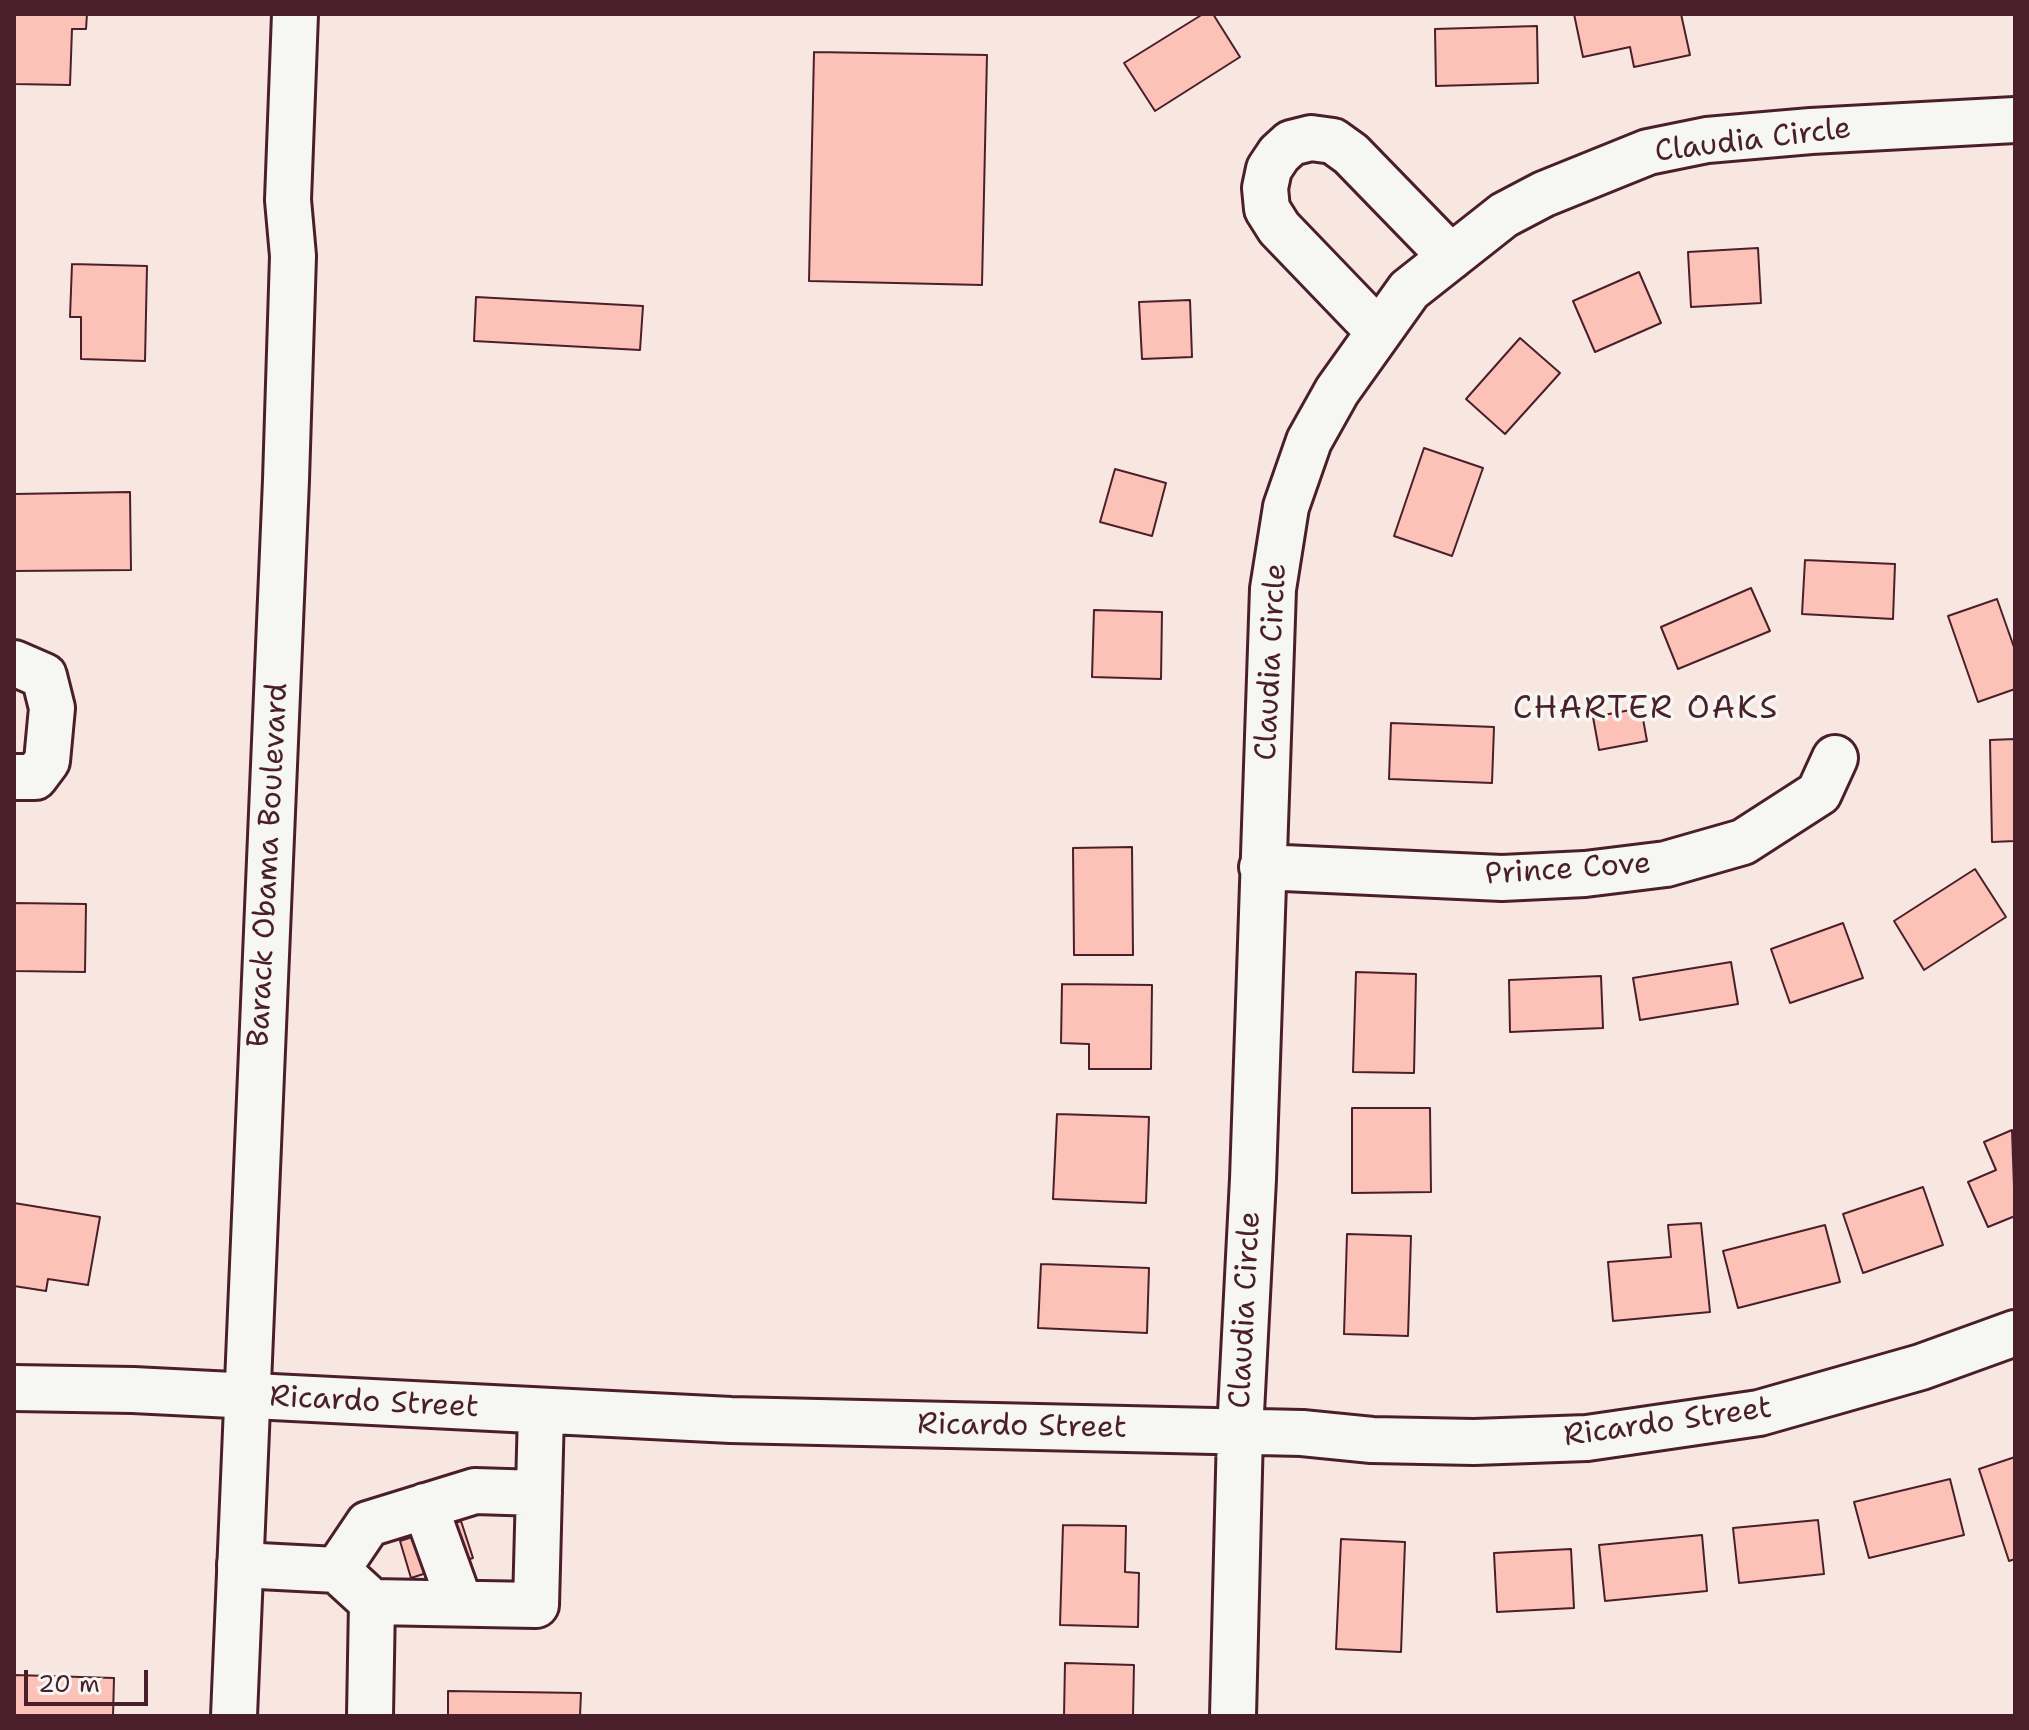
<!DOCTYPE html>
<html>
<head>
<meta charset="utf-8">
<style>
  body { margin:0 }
  #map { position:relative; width:2029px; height:1730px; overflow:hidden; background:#f8e6e0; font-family:"Shantell Sans",sans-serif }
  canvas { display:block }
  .frame { position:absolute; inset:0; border:16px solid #4a1f2b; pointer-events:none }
  .scale { position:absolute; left:24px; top:1670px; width:124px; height:36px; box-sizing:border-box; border:4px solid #4a1f2b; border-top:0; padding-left:10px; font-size:24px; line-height:28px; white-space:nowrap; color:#4a1f2b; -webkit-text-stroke:6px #f6f6f2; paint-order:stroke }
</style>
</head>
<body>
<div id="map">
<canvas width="2029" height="1730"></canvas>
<div class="frame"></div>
<div class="scale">20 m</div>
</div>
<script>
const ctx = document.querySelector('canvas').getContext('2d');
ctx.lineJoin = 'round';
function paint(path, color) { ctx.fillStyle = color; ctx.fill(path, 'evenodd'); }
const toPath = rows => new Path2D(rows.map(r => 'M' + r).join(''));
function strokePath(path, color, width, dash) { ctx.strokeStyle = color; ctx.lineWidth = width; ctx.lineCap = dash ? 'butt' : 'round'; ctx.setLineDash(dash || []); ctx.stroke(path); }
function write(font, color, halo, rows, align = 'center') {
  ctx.font = font + ' "Shantell Sans",sans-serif'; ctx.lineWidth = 7; ctx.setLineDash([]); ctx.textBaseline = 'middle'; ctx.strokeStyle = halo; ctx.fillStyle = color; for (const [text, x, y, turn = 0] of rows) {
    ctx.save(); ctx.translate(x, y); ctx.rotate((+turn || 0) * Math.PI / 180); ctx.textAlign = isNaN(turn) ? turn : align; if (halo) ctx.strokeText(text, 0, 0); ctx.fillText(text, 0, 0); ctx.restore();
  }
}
const building = toPath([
  [14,14,87,14,86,29,72,29,70,85,14,84,14,14],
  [1203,14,1213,14,1240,57,1155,111,1124,63,1203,14],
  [1574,14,1681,14,1690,55,1634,67,1630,47,1583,57,1574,14],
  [1537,26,1538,83,1436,86,1435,29,1537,26],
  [814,52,987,55,982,285,809,281,814,52],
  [1758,248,1761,303,1691,307,1688,252,1758,248],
  [72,264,147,266,145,361,81,359,81,317,70,317,72,264],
  [1639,272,1661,323,1595,352,1573,301,1639,272],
  [476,297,643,306,640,350,474,341,476,297],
  [1190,300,1192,357,1142,359,1139,302,1190,300],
  [1520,338,1560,373,1505,434,1466,399,1520,338],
  [1424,448,1483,468,1452,556,1394,536,1424,448],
  [1115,469,1166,483,1152,536,1100,522,1115,469],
  [130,492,131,570,14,571,14,494,130,492],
  [1805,560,1895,564,1893,619,1802,614,1805,560],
  [1751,588,1770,631,1678,669,1661,627,1751,588],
  [1997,599,2015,650,2015,689,1978,702,1948,616,1997,599],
  [1094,610,1162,612,1161,679,1092,677,1094,610],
  [1641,708,1647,741,1599,750,1593,717,1641,708],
  [1391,723,1494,727,1492,783,1389,779,1391,723],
  [2015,739,2015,841,1992,842,1990,740,2015,739],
  [1132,847,1133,955,1074,955,1073,848,1132,847],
  [1975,869,2006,917,1924,970,1894,921,1975,869],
  [14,903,86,904,85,972,14,971,14,903],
  [1843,923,1863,978,1790,1003,1771,949,1843,923],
  [1731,962,1738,1004,1640,1020,1633,978,1731,962],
  [1356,972,1416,974,1414,1073,1353,1072,1356,972],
  [1601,976,1603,1028,1510,1032,1509,980,1601,976],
  [1062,984,1152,985,1151,1069,1089,1069,1089,1044,1061,1043,1062,984],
  [1352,1108,1430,1108,1431,1192,1352,1193,1352,1108],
  [1057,1114,1149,1117,1146,1203,1053,1199,1057,1114],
  [2012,1130,2015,1216,1988,1227,1968,1182,1996,1170,1984,1142,2012,1130],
  [1923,1187,1943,1245,1863,1273,1843,1214,1923,1187],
  [14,1203,100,1217,88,1285,48,1279,46,1291,14,1286,14,1203],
  [1701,1223,1710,1312,1613,1321,1608,1262,1671,1257,1668,1225,1701,1223],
  [1825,1225,1840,1282,1738,1308,1723,1251,1825,1225],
  [1347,1234,1411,1236,1408,1336,1344,1334,1347,1234],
  [1041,1264,1149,1268,1147,1333,1038,1328,1041,1264],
  [2015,1457,2015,1559,2009,1561,1979,1469,2015,1457],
  [1950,1479,1964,1535,1869,1558,1854,1502,1950,1479],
  [1818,1520,1824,1574,1739,1583,1733,1528,1818,1520],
  [461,1521,473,1558,411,1578,400,1541,461,1521],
  [1063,1525,1126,1526,1125,1572,1139,1573,1138,1627,1060,1625,1063,1525],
  [1702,1535,1707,1591,1605,1601,1599,1545,1702,1535],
  [1341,1539,1405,1542,1401,1652,1336,1649,1341,1539],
  [1571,1549,1574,1608,1497,1612,1494,1553,1571,1549],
  [1065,1663,1134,1665,1133,1716,1064,1716,1065,1663],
  [14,1675,114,1678,113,1716,14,1716,14,1675],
  [448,1691,581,1693,580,1716,448,1716,448,1691]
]);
paint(building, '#fdc2b7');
strokePath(building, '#4a1f2b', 2);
const minor = toPath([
  [1379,332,1279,228,1267,209,1265,188,1269,169,1279,154,1291,143,1311,138,1333,141,1351,154,1451,257],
  [14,663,44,676,52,708,47,761,35,777,14,777],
  [1262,867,1502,878,1585,874,1666,864,1743,842,1819,793,1835,758],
  [14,1388,133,1390,731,1420,1302,1433,1372,1440,1474,1442,1587,1438,1759,1413,1921,1367,2015,1333],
  [425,1506,460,1603],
  [240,1565,337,1570,372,1602,536,1605,541,1412],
  [337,1570,368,1524,475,1491,539,1493],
  [370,1716,372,1602],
  [1233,1716,1240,1432,1253,1179,1273,589,1286,507,1309,441,1337,391,1409,290,1504,215,1544,194,1648,152,1707,140,1811,131,2015,120]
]);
const major = toPath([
  [234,1716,286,480,293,256,288,200,295,14]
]);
strokePath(minor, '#4a1f2b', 50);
strokePath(major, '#4a1f2b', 50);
strokePath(minor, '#f6f6f2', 44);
strokePath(major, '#f6f6f2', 44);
write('30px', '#4a1f2b', '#f6f6f2', [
  ["Claudia Circle",1753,141,-7],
  ["Claudia Circle",1272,662,-87],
  ["Barack Obama Boulevard",269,865,-87],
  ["Prince Cove",1568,870,-4],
  ["Claudia Circle",1246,1310,-87],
  ["Ricardo Street",374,1403,3],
  ["Ricardo Street",1668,1423,-8],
  ["Ricardo Street",1022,1427,1]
]);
ctx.letterSpacing = '2px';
write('32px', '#4a1f2b', '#f6f6f2', [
  ["CHARTER OAKS",1646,710]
]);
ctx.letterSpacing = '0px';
</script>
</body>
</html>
